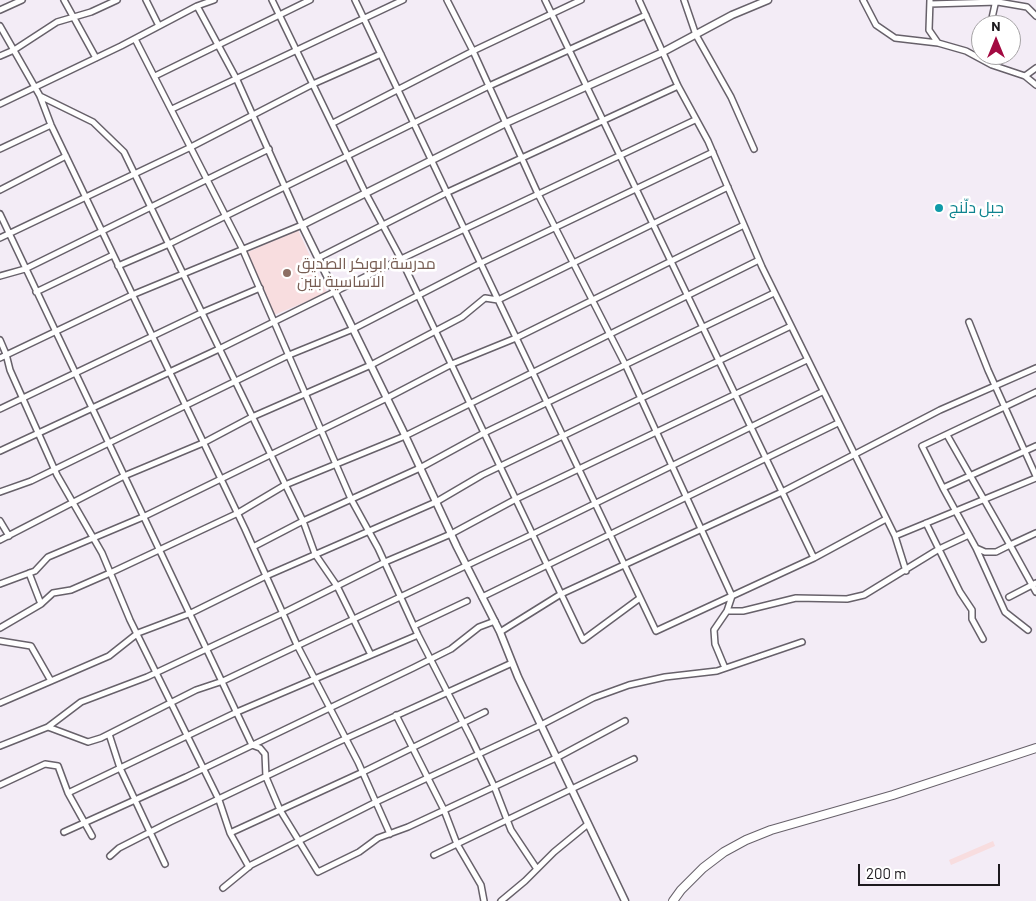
<!DOCTYPE html>
<html>
<head>
<meta charset="utf-8">
<style>
  body { margin:0 }
  #map { position:relative; width:1036px; height:901px; overflow:hidden; background:#f3ecf6; font-family:Barlow,sans-serif }
  canvas { display:block }
  .north { position:absolute; left:971px; top:15px; width:50px; height:50px; box-sizing:border-box; background:#fff; border:1px solid #a5a3a5; border-radius:50%; rotate:0deg; font-size:14px; font-weight:700; line-height:20px; text-align:center; color:#1d1a1e }
  .north::after { content:''; display:block; margin:auto; width:18px; height:22px; background:#a30941; clip-path:polygon(50% 0,100% 100%,50% 72%,0 100%) }
  .scale { position:absolute; left:858px; top:864px; width:142px; height:22px; box-sizing:border-box; border:2px solid #1d1a1e; border-top:0; padding-left:6px; font-size:15px; line-height:18px; white-space:nowrap; color:#1d1a1e; -webkit-text-stroke:4px #fff; paint-order:stroke }
</style>
</head>
<body>
<div id="map">
<canvas width="1036" height="901"></canvas>
<div class="north">N</div>
<div class="scale">200 m</div>
</div>
<script>
const ctx = document.querySelector('canvas').getContext('2d');
ctx.lineJoin = 'round';
function paint(path, color) { ctx.fillStyle = color; ctx.fill(path, 'evenodd'); }
const toPath = rows => new Path2D(rows.map(r => 'M' + r).join(''));
function strokePath(path, color, width, dash) { ctx.strokeStyle = color; ctx.lineWidth = width; ctx.lineCap = dash ? 'butt' : 'round'; ctx.setLineDash(dash || []); ctx.stroke(path); }
function write(font, color, halo, rows, align = 'center') {
  ctx.font = font + ' Barlow,Cairo,sans-serif'; ctx.lineWidth = 5; ctx.setLineDash([]); ctx.textBaseline = 'middle'; ctx.strokeStyle = halo; ctx.fillStyle = color; for (const [text, x, y, turn = 0] of rows) {
    ctx.save(); ctx.translate(x, y); ctx.rotate((+turn || 0) * Math.PI / 180); ctx.textAlign = isNaN(turn) ? turn : align; if (halo) ctx.strokeText(text, 0, 0); ctx.fillText(text, 0, 0); ctx.restore();
  }
}
paint(toPath([
  [298,230,327,293,274,315,246,253],
  [993,841,995,846,951,865,949,860]
]), '#f8dddf');
const minor = toPath([
  [64,0,96,58],
  [146,0,159,26],
  [272,0,365,192,401,259,583,640,640,598],
  [355,0,656,631,814,558],
  [447,0,473,51,538,194,626,366,732,596,727,611,714,630,715,644,725,668],
  [545,0,814,558,886,519],
  [639,0,678,86,708,141,762,267,895,536,1036,478],
  [684,0,696,35,731,97,754,149],
  [863,0,876,25,895,38,938,43],
  [930,0,929,30,938,43,966,51,992,65,1025,76,1036,85],
  [930,4,998,2,1027,7,1036,16],
  [0,10,22,0],
  [993,25,992,18,996,0],
  [0,26,40,96,51,125,245,529,297,645,358,762,390,834],
  [135,39,242,248,351,499,378,548,418,635,471,738,494,786,511,830,537,869],
  [996,55,996,66],
  [0,56,14,50,57,22,91,12,117,0],
  [155,76,310,0],
  [1025,76,1036,68],
  [40,96,93,122,124,152,303,521,315,554,337,586,371,655],
  [0,104,121,46,197,6,214,0],
  [172,109,403,0],
  [333,123,473,51,581,0],
  [0,149,51,125],
  [0,190,66,156],
  [0,214,252,745,260,748,265,754,266,777,280,810,318,872,359,852,378,838,408,827,558,757,625,721],
  [0,238,191,147,313,84,381,54],
  [318,258,448,192,678,86],
  [118,266,169,244,489,86,646,15],
  [0,276,25,269,269,149],
  [36,292,113,255],
  [969,322,988,370,1036,476],
  [0,340,6,354,10,370,57,475,102,553,130,620,219,800,230,833,249,867],
  [0,358,132,295,302,225,237,80,197,6],
  [0,409,201,313,260,288],
  [947,435,1010,545,1036,533],
  [1036,446,943,488,976,548,985,552,996,552,1010,545,1036,592],
  [0,451,219,349,401,259,695,120],
  [943,488,922,446,1036,392],
  [0,492,31,481,289,355,353,329,481,263,713,152],
  [0,521,9,536],
  [926,523,960,592,972,610,972,619,983,639],
  [895,536,906,571],
  [0,540,124,476,203,443,252,417,371,365,462,317,485,298,498,300,728,187],
  [253,547,303,521,420,468,484,433,774,293],
  [976,548,1005,612,1028,630],
  [29,573,41,604],
  [0,584,35,571,48,557,143,517,387,398,452,364,516,338,744,225],
  [482,597,838,423],
  [1009,597,1036,583],
  [727,611,743,611,796,598,847,599,864,595,939,549,969,535],
  [414,626,467,601],
  [0,628,41,604,53,593,71,590,110,573,238,513,285,485,405,436,759,260],
  [500,632,561,594,782,492,940,410,1036,368],
  [0,641,31,646,51,681],
  [0,703,109,656,138,633,191,613,266,576,436,502,482,475,791,326],
  [396,715,444,810,457,844,481,885,484,901],
  [48,727,88,742,101,738,196,690,223,681,533,534,822,392],
  [109,734,120,768,165,864],
  [0,746,48,727,81,702,147,677,283,613,385,562,451,534,516,499,807,360],
  [0,785,45,764,58,766,68,793,92,836],
  [68,793,237,712,418,635],
  [64,832,186,777,413,668,451,649,479,627,495,621],
  [230,833,363,772,485,712],
  [434,855,634,759],
  [110,856,119,848,170,822,336,743,512,663],
  [223,888,251,865,376,802,541,725,593,698,629,685,665,677,717,671,802,642],
  [501,901,525,881,554,852,588,824]
]);
const tertiary = toPath([
  [625,901,518,677,500,632,457,547,403,431,302,225,506,123,663,52,732,15,768,0]
]);
const secondary = toPath([
  [673,901,681,890,703,868,724,852,746,840,771,830,893,795,1036,748]
]);
strokePath(minor, '#67616a', 8);
strokePath(tertiary, '#67616a', 9);
strokePath(secondary, '#67616a', 10);
strokePath(minor, '#fff', 5);
strokePath(tertiary, '#fff', 6);
strokePath(secondary, '#fff', 8);
for (const [x, y, r, color] of [
  [939,208,5,"#0f9aa8"],
  [287,273,5,"#8d6e63"]
]) { const dot = new Path2D(); dot.arc(x, y, r, 0, 2 * Math.PI); ctx.fillStyle = color; ctx.fill(dot); strokePath(dot, '#fff', 2); }
write('16px', '#0d838f', '#fff', [
  ["جبل دلّنج",949,208]
], 'left');
write('16px', '#785e54', '#fff', [
  ["مدرسة ابوبكر الصديق",297,264],
  ["الاساسية بنين",297,282]
], 'left');
</script>
</body>
</html>
